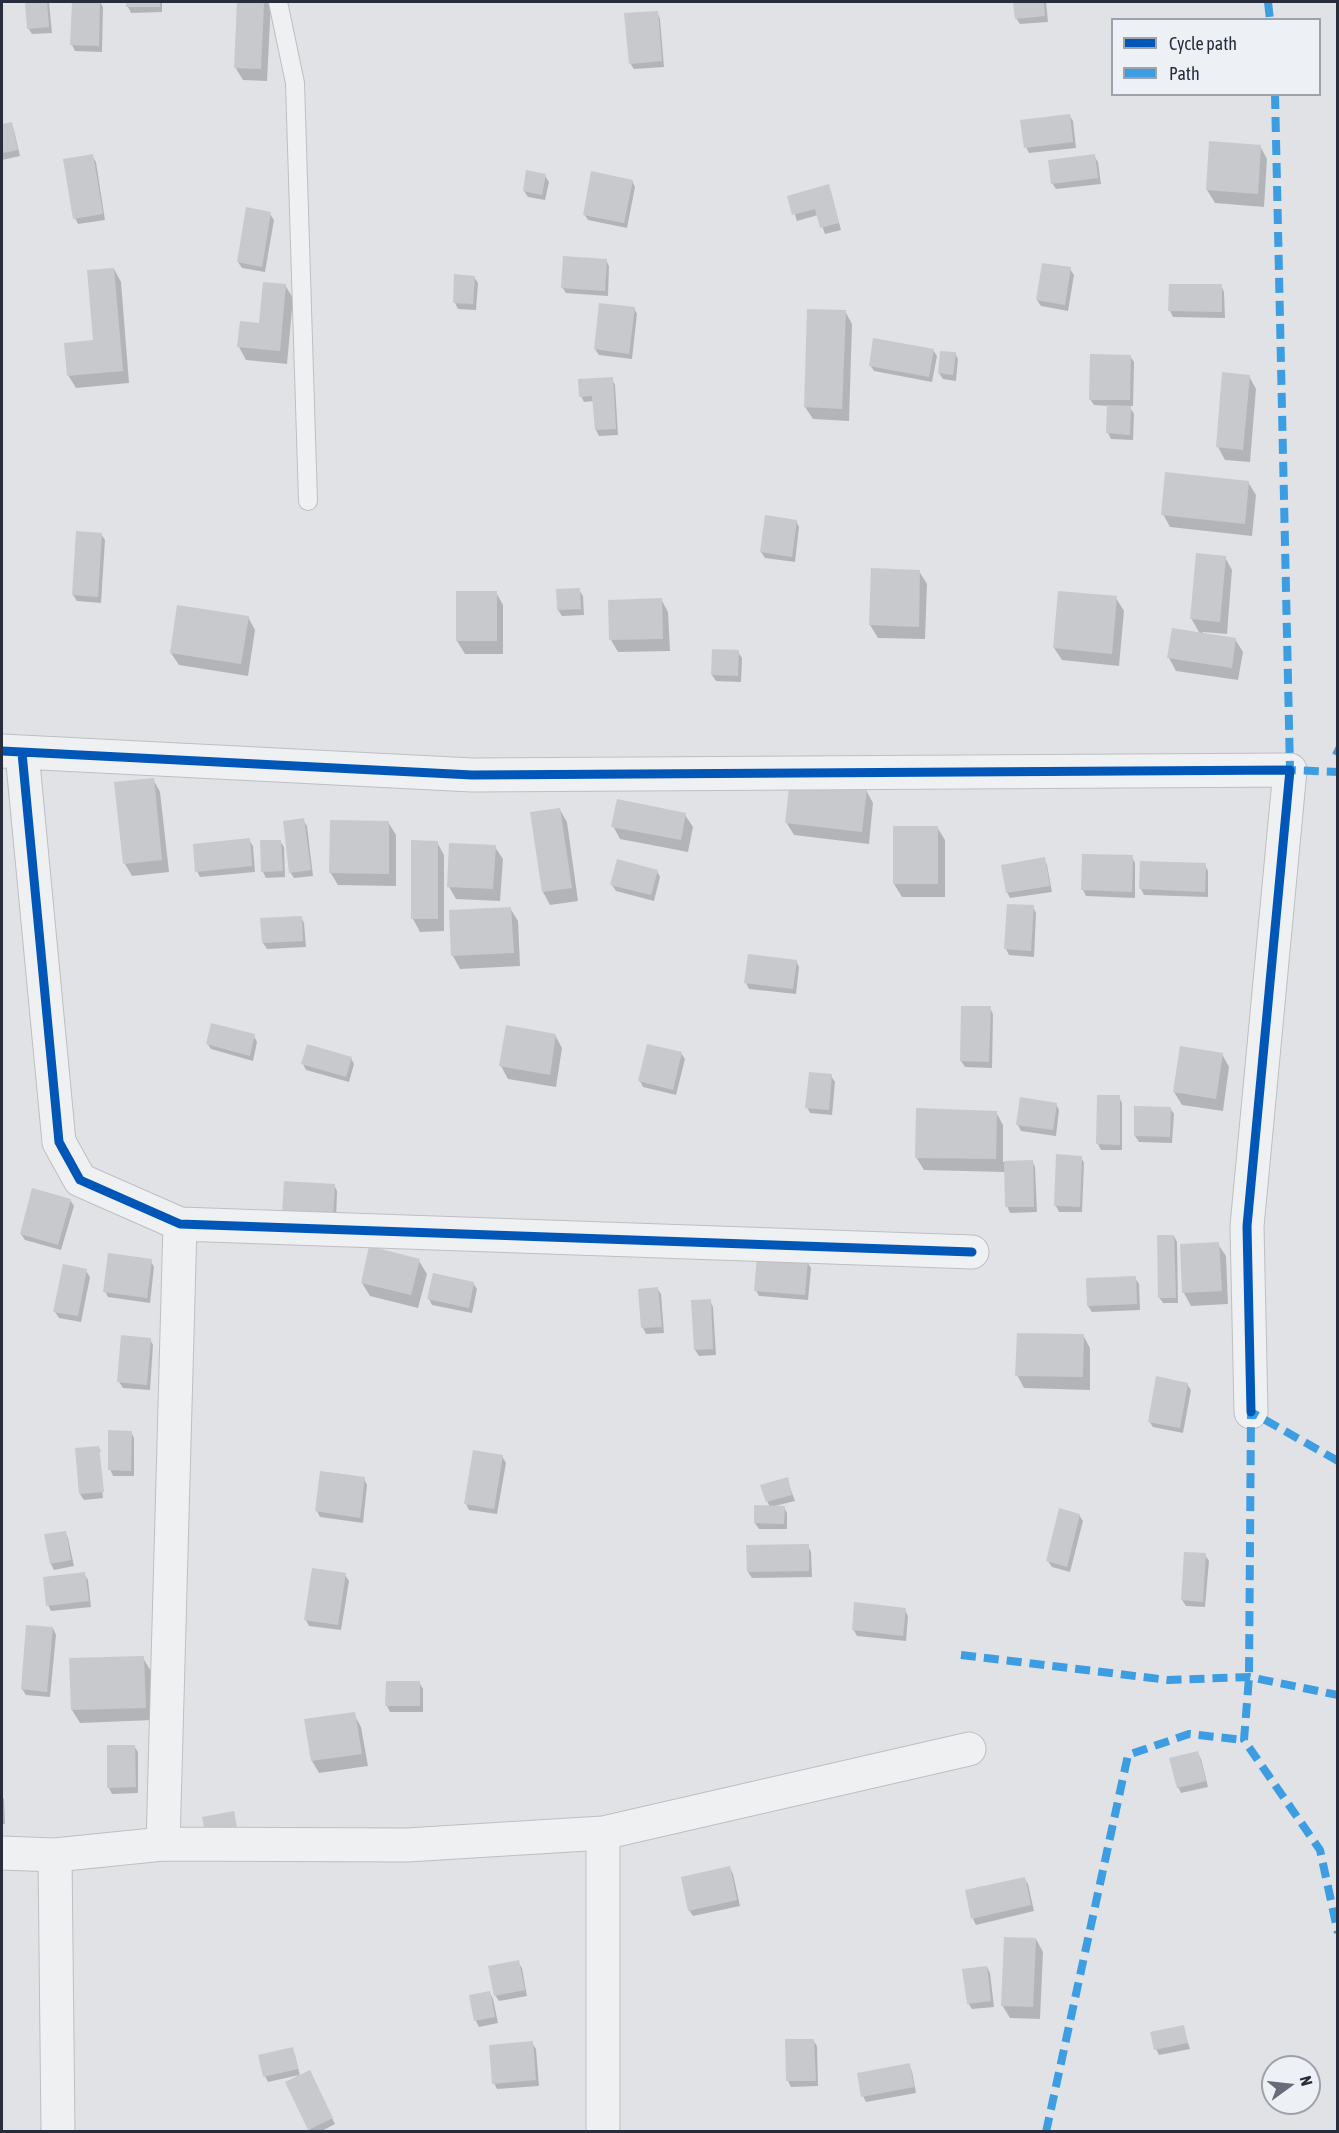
<!DOCTYPE html>
<html>
<head>
<meta charset="utf-8">
<style>
  body { margin:0 }
  #map { position:relative; width:1339px; height:2133px; overflow:hidden; background:#e0e2e5; font-family:"Asap Condensed",sans-serif }
  canvas { display:block }
  .frame { position:absolute; inset:0; border:3px solid #282d3d; pointer-events:none }
  .legend { position:absolute; left:1111px; top:18px; width:210px; height:78px; box-sizing:border-box; background:#edf0f5; border:2px solid #9ea2ab; margin:0; padding:8px 10px; list-style:none; font-size:18px; color:#282d3d }
  .legend li { display:flex; align-items:center; gap:12px; height:30px }
  .legend b { width:30px; border:2px solid #9ea2ab }
  .north { position:absolute; left:1261px; top:2055px; width:60px; height:60px; box-sizing:border-box; background:#edf0f5; border:2px solid #9ea2ab; border-radius:50%; rotate:75deg; font-size:16px; font-weight:700; line-height:24px; text-align:center; color:#282d3d }
  .north::after { content:''; display:block; margin:auto; width:21px; height:27px; background:#686c78; clip-path:polygon(50% 0,100% 100%,50% 72%,0 100%) }
</style>
</head>
<body>
<div id="map">
<canvas width="1339" height="2133"></canvas>
<div class="frame"></div>
<ul class="legend">
<li><b style="height:8px;background:#0057b8"></b>Cycle path</li>
<li><b style="height:8px;background:#3d9de3"></b>Path</li>
</ul>
<div class="north">N</div>
</div>
<script>
const ctx = document.querySelector('canvas').getContext('2d');
ctx.lineJoin = 'round';
function paint(path, color) { ctx.fillStyle = color; ctx.fill(path, 'evenodd'); }
const toPath = rows => new Path2D(rows.map(r => 'M' + r).join(''));
function strokePath(path, color, width, dash) { ctx.strokeStyle = color; ctx.lineWidth = width; ctx.lineCap = dash ? 'butt' : 'round'; ctx.setLineDash(dash || []); ctx.stroke(path); }
paint(toPath([
  [26,2,49,2,52,33,32,34,28,28],
  [74,2,100,2,103,7,102,52,75,51,72,45],
  [128,2,162,2,162,12,131,13,128,7],
  [238,2,271,2,267,81,243,80,235,67],
  [1015,2,1046,2,1048,22,1020,24,1016,18],
  [657,12,660,19,664,67,634,69,630,63],
  [1069,115,1073,121,1076,148,1029,153,1026,147],
  [11,124,14,130,20,156,2,160,2,126],
  [1260,146,1267,159,1264,207,1215,203,1207,190],
  [92,156,96,162,105,220,78,224,75,218],
  [1094,156,1098,162,1101,184,1056,189,1052,183],
  [545,176,549,182,545,200,528,197,524,191],
  [632,181,635,187,627,228,588,220,584,214],
  [828,186,831,192,841,230,825,234,818,215,797,221,789,197],
  [270,214,274,220,265,272,242,268,238,262],
  [606,260,609,266,608,296,566,293,562,287],
  [114,269,121,282,129,383,76,388,68,375,95,341],
  [1070,269,1074,275,1068,311,1041,306,1037,300],
  [455,276,474,277,478,283,476,310,458,309,455,303],
  [285,285,293,298,287,364,246,360,239,347,260,324],
  [1221,285,1224,292,1225,318,1173,317,1170,311],
  [634,308,637,314,632,359,599,355,595,349],
  [845,311,852,324,849,421,813,419,805,407],
  [933,350,937,356,932,382,874,371,870,365],
  [955,353,958,359,956,381,943,379,939,373],
  [1130,356,1134,362,1133,406,1129,406,1134,414,1133,440,1111,439,1108,433,1109,406,1094,405,1090,399],
  [1249,376,1256,389,1250,462,1225,460,1218,447],
  [612,379,615,385,618,435,599,436,596,430,594,401,584,402,581,396],
  [1248,482,1256,495,1252,536,1170,527,1163,514],
  [796,521,799,527,795,562,765,558,761,552],
  [77,532,101,534,105,540,101,603,77,601,73,595],
  [1225,557,1232,570,1227,634,1203,632,1203,634,1235,639,1243,652,1238,680,1176,671,1169,658,1200,634,1191,618],
  [919,571,927,584,925,639,878,638,870,625],
  [579,590,583,596,584,615,562,616,558,610],
  [496,592,503,605,503,654,465,654,457,641],
  [1116,598,1124,611,1119,666,1062,660,1054,648],
  [661,599,668,612,670,651,618,652,611,640],
  [248,617,255,630,248,676,179,665,171,653],
  [738,652,742,658,741,682,716,681,712,675],
  [153,779,160,792,169,872,132,876,125,864],
  [866,790,873,803,869,844,794,835,786,822],
  [560,810,567,822,578,901,550,905,543,892,532,813],
  [685,815,693,827,688,852,620,839,613,826],
  [303,820,307,826,313,876,294,878,290,872],
  [388,822,396,835,396,886,338,885,330,872],
  [937,827,945,840,945,897,902,897,894,884],
  [249,840,253,846,255,872,200,877,197,871],
  [280,841,284,847,285,877,266,878,263,872],
  [437,842,444,855,444,931,420,932,413,919],
  [495,847,503,859,500,901,456,899,449,887],
  [1132,857,1135,863,1135,898,1086,896,1083,890],
  [1044,859,1047,865,1052,892,1010,898,1007,892],
  [1205,865,1208,871,1208,897,1144,895,1141,889],
  [657,871,660,877,654,901,616,891,612,885],
  [1033,907,1036,913,1034,957,1009,955,1006,949],
  [510,908,518,921,520,966,460,969,453,956,450,911],
  [301,917,304,923,306,947,267,949,263,943,262,919],
  [796,961,799,967,796,994,749,989,746,983],
  [990,1008,993,1014,992,1068,965,1067,961,1061],
  [555,1035,562,1048,556,1087,508,1079,501,1066],
  [254,1036,257,1042,253,1061,211,1049,207,1043],
  [681,1053,685,1059,676,1095,643,1087,640,1081],
  [1222,1054,1229,1067,1223,1111,1182,1105,1174,1092],
  [351,1058,354,1064,349,1082,306,1070,303,1064],
  [831,1076,835,1082,832,1115,810,1113,807,1107],
  [1119,1097,1122,1103,1122,1150,1101,1150,1098,1144],
  [1056,1104,1059,1110,1056,1136,1021,1131,1018,1125],
  [1170,1108,1174,1114,1172,1143,1139,1142,1135,1136],
  [996,1112,1003,1125,1003,1162,1032,1161,1035,1167,1037,1212,1010,1213,1007,1206,1005,1172,924,1170,916,1157],
  [1081,1157,1084,1163,1082,1212,1059,1212,1056,1206],
  [334,1185,337,1191,336,1223,287,1221],
  [70,1200,74,1206,61,1250,25,1240,21,1234],
  [1174,1236,1177,1242,1178,1303,1163,1303,1159,1297],
  [1218,1244,1226,1256,1228,1304,1191,1306,1184,1293],
  [151,1261,154,1267,150,1303,108,1297,105,1291],
  [419,1261,427,1274,418,1308,370,1296,362,1283],
  [807,1262,811,1268,808,1300,759,1296,756,1290],
  [86,1271,90,1277,81,1322,59,1318,55,1312],
  [1135,1278,1139,1284,1140,1310,1092,1312,1088,1306],
  [473,1283,477,1289,472,1313,432,1305,429,1299],
  [657,1288,661,1294,664,1333,646,1334,643,1328,639,1290],
  [710,1301,713,1307,716,1355,699,1356,695,1350],
  [1083,1335,1090,1348,1090,1390,1024,1388,1017,1375],
  [150,1339,153,1345,150,1390,123,1388,119,1382],
  [1187,1384,1191,1390,1183,1433,1153,1427,1149,1421],
  [131,1432,134,1438,134,1476,113,1476,110,1469],
  [99,1448,101,1452,99,1452,103,1498,84,1500,80,1494],
  [502,1456,506,1463,497,1514,469,1510,466,1504],
  [364,1479,367,1485,363,1523,320,1517,317,1511],
  [787,1479,795,1501,775,1506,784,1507,787,1513,787,1529,759,1529,755,1523,770,1507,767,1501],
  [1079,1515,1083,1521,1070,1572,1052,1567,1048,1561],
  [65,1532,68,1538,74,1566,54,1570,51,1564,45,1536],
  [808,1546,811,1552,812,1577,752,1578,748,1572],
  [1205,1555,1209,1561,1205,1607,1186,1606,1182,1600],
  [84,1574,88,1580,91,1607,51,1611,48,1605],
  [345,1575,349,1581,341,1630,309,1626,306,1620],
  [905,1610,908,1616,906,1641,857,1636,853,1629],
  [53,1628,56,1635,50,1697,26,1695,22,1689],
  [143,1658,151,1671,153,1720,80,1723,72,1710],
  [419,1682,423,1689,423,1712,390,1712,387,1706],
  [354,1714,361,1727,368,1766,319,1773,312,1761],
  [134,1746,138,1752,138,1793,112,1794,109,1788],
  [1198,1753,1201,1759,1208,1787,1181,1793,1178,1787],
  [2,1796,4,1799,5,1824,2,1824],
  [730,1868,733,1874,740,1906,693,1916,689,1910],
  [1024,1878,1028,1884,1034,1911,976,1925,973,1919],
  [1036,1939,1043,1952,1040,2019,1010,2018,1002,2005],
  [518,1962,522,1968,527,1996,499,2001,495,1995],
  [987,1967,990,1973,994,2007,972,2009,968,2003],
  [490,1993,493,1999,498,2023,479,2027,476,2021,471,1997],
  [1183,2027,1190,2049,1159,2055,1156,2049],
  [813,2040,817,2046,818,2086,791,2087,788,2081],
  [532,2043,536,2049,539,2086,497,2089,494,2083],
  [292,2049,295,2055,300,2076,312,2078,335,2124,320,2132,311,2132,287,2082,299,2075,268,2082,265,2076],
  [909,2065,912,2071,916,2093,866,2102,863,2096]
]), '#0003');
paint(toPath([
  [25,2,47,2,49,27,27,29],
  [72,2,100,2,99,46,70,45],
  [126,2,160,2,160,7,126,7],
  [237,2,264,2,261,69,234,68],
  [1013,2,1044,2,1045,16,1015,19],
  [658,11,662,61,629,64,624,13],
  [1070,114,1073,142,1024,148,1020,120],
  [12,122,18,150,2,153,2,124],
  [1209,141,1261,145,1258,194,1206,190],
  [93,154,103,214,73,219,63,159],
  [1095,154,1098,178,1051,184,1048,160],
  [526,170,546,174,542,195,523,191],
  [591,171,633,180,624,223,583,215],
  [829,184,839,223,820,228,815,209,792,215,787,196],
  [246,207,271,212,262,267,237,262],
  [563,256,607,259,605,291,561,288],
  [1042,263,1071,267,1065,305,1036,300],
  [114,268,123,371,67,376,64,343,93,340,87,270],
  [454,274,475,276,473,304,453,303],
  [263,282,286,284,280,351,237,347,240,321,259,323],
  [1169,284,1222,284,1222,312,1168,311],
  [599,303,635,307,629,354,594,349],
  [807,309,846,310,842,409,804,407],
  [873,338,934,349,929,377,869,366],
  [940,351,956,352,953,375,938,373],
  [1090,354,1131,355,1130,400,1089,400],
  [1222,372,1250,375,1243,450,1216,447],
  [613,377,616,429,595,430,592,396,579,397,578,379],
  [1107,405,1131,406,1130,435,1106,433],
  [1165,472,1249,481,1245,524,1161,515],
  [765,515,797,520,792,557,760,552],
  [76,531,102,533,98,597,72,595],
  [1196,553,1226,556,1220,622,1190,619],
  [871,568,920,570,919,627,869,625],
  [580,588,581,609,557,610,556,589],
  [456,591,497,591,497,641,456,641],
  [1058,591,1117,596,1112,654,1053,648],
  [662,598,663,639,609,640,608,600],
  [177,605,249,616,241,664,170,653],
  [1172,628,1236,638,1232,668,1167,658],
  [712,649,739,650,738,676,711,675],
  [154,778,162,860,123,864,114,782],
  [790,779,867,788,862,832,785,823],
  [617,799,686,813,681,840,611,827],
  [560,808,572,888,542,892,530,812],
  [304,818,311,870,289,873,283,821],
  [330,820,389,821,389,874,329,873],
  [893,826,938,826,938,884,893,884],
  [250,838,252,866,195,872,193,844],
  [260,840,281,840,283,871,261,872],
  [411,840,438,841,438,919,411,919],
  [449,843,496,845,493,889,447,887],
  [1082,854,1133,855,1132,892,1081,890],
  [1045,857,1050,886,1006,893,1001,865],
  [617,859,658,870,651,895,610,885],
  [1140,861,1206,863,1205,892,1139,889],
  [1007,904,1034,905,1031,951,1004,949],
  [511,907,514,953,451,956,449,910],
  [302,916,303,941,262,943,260,918],
  [748,954,797,960,793,989,744,983],
  [961,1006,991,1006,989,1062,960,1061],
  [211,1023,255,1034,250,1056,206,1044],
  [506,1025,556,1034,550,1075,499,1066],
  [307,1044,352,1057,346,1077,301,1064],
  [647,1044,682,1052,673,1090,638,1081],
  [1180,1046,1223,1053,1216,1099,1173,1092],
  [809,1072,832,1074,829,1110,805,1108],
  [1097,1095,1120,1095,1120,1145,1096,1144],
  [1020,1097,1057,1103,1053,1130,1016,1125],
  [1134,1106,1171,1107,1170,1137,1134,1136],
  [916,1108,997,1111,996,1159,915,1158],
  [1056,1154,1082,1156,1080,1207,1054,1206],
  [1033,1160,1034,1207,1005,1207,1004,1161],
  [284,1181,335,1184,333,1218,282,1215],
  [32,1188,71,1199,58,1245,20,1234],
  [1157,1235,1174,1235,1176,1298,1158,1298],
  [1219,1242,1222,1291,1182,1293,1180,1244],
  [369,1246,420,1259,411,1295,361,1283],
  [108,1253,152,1259,147,1298,103,1292],
  [757,1256,808,1260,805,1295,754,1291],
  [63,1264,87,1269,78,1316,53,1312],
  [433,1273,474,1282,469,1308,427,1299],
  [1136,1276,1137,1304,1087,1306,1086,1278],
  [658,1287,662,1327,641,1328,638,1289],
  [711,1299,713,1349,694,1350,691,1300],
  [1017,1333,1084,1334,1083,1377,1015,1376],
  [121,1335,151,1338,147,1385,117,1382],
  [1156,1376,1188,1383,1180,1428,1148,1422],
  [108,1430,132,1431,131,1471,108,1470],
  [99,1446,104,1492,79,1494,75,1448],
  [473,1450,503,1455,494,1509,464,1504],
  [320,1471,365,1477,360,1518,315,1511],
  [788,1477,792,1495,766,1502,760,1485],
  [754,1505,785,1506,784,1524,754,1523],
  [1059,1508,1080,1514,1067,1567,1046,1561],
  [66,1531,71,1560,50,1564,44,1534],
  [809,1544,809,1571,747,1572,746,1545],
  [1184,1552,1206,1553,1203,1602,1181,1600],
  [312,1568,346,1573,338,1625,304,1620],
  [85,1572,89,1601,46,1606,43,1577],
  [854,1602,906,1608,903,1636,852,1630],
  [26,1625,53,1627,47,1692,21,1689],
  [144,1656,146,1708,71,1710,69,1658],
  [386,1681,420,1681,420,1706,385,1706],
  [355,1712,362,1754,311,1761,304,1719],
  [107,1745,135,1745,136,1787,107,1788],
  [1198,1751,1206,1781,1177,1788,1169,1758],
  [234,1811,239,1838,207,1844,202,1817],
  [730,1866,737,1900,688,1911,681,1877],
  [1025,1877,1031,1905,971,1919,965,1890],
  [1004,1937,1036,1938,1033,2007,1001,2006],
  [519,1960,525,1990,494,1996,488,1966],
  [987,1966,991,2001,967,2004,962,1969],
  [490,1991,495,2017,474,2021,469,1995],
  [1184,2025,1188,2043,1154,2050,1150,2032],
  [785,2039,814,2039,816,2081,786,2081],
  [533,2041,536,2080,492,2084,489,2045],
  [293,2047,298,2069,263,2077,258,2055],
  [910,2063,914,2087,861,2097,857,2073],
  [310,2070,333,2118,308,2130,285,2082]
]), '#c7c9cd');
const lane = toPath([
  [278,2,295,83,308,501]
]);
const street = toPath([
  [2,751,472,775,1290,770,1247,1226,1251,1412],
  [22,753,59,1142,80,1180,180,1224,972,1252],
  [603,1833,603,2132],
  [163,1844,180,1224],
  [2,1853,55,1855,163,1844,407,1845,603,1833,969,1749],
  [55,1855,58,2132]
]);
strokePath(lane, '#bdbfc2', 20);
strokePath(street, '#bdbfc2', 35);
strokePath(lane, '#eff0f2', 18);
strokePath(street, '#eff0f2', 33);
strokePath(toPath([
  [1268,2,1270,20],
  [1275,94,1290,770,1338,772],
  [1334,750,1338,752],
  [1338,1461,1251,1412,1249,1677,1244,1740,1320,1850,1338,1933],
  [961,1655,1168,1680,1249,1677,1338,1695],
  [1046,2132,1128,1755,1189,1734,1244,1740]
]), '#3d9de3', 8, [15, 8]);
strokePath(toPath([
  [2,751,472,775,1290,770,1247,1226,1251,1412],
  [22,753,59,1142,80,1180,180,1224,972,1252]
]), '#0057b8', 9);
</script>
</body>
</html>
